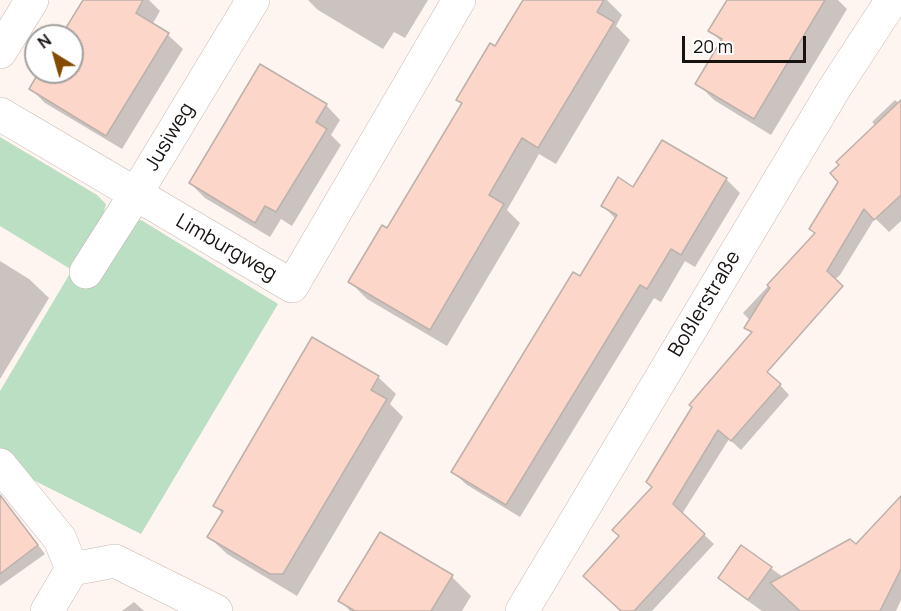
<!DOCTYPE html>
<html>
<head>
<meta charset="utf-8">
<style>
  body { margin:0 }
  #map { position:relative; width:901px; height:611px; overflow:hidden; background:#fef4f0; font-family:Manrope,sans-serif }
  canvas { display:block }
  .north { position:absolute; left:24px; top:24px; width:60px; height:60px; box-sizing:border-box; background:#fff; border:2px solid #a2a1a0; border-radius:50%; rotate:323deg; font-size:16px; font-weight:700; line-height:24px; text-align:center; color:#171311 }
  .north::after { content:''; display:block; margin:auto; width:21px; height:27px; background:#844b00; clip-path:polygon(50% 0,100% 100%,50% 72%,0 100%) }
  .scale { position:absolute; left:682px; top:36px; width:124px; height:27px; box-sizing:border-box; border:3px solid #171311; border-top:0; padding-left:8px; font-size:18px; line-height:21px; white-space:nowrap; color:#171311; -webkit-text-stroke:4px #fff; paint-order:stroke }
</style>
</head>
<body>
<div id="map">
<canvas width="901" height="611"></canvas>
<div class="north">N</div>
<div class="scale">20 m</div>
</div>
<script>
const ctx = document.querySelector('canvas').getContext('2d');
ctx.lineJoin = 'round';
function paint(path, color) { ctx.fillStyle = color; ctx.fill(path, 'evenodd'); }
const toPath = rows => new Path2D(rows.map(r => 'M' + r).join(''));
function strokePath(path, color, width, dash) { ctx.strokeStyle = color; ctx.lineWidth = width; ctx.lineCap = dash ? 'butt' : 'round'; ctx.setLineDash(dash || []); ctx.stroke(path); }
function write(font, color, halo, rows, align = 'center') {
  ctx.font = font + ' Manrope,sans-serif'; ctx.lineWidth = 5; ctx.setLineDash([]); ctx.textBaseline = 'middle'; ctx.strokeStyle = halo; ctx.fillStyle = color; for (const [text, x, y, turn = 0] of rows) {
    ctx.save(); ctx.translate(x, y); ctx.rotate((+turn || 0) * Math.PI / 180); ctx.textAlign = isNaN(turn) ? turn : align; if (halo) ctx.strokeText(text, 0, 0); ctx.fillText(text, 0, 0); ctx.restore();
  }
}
paint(toPath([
  [0,137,97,195,106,204,104,212,73,270,127,225,141,220,278,304,141,534,23,475,0,455,0,391,72,270,0,226]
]), '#badfc2');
paint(toPath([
  [84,0,149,0,160,11,152,25,168,35,183,49,122,149,45,103,31,89,41,72,72,72,72,36,63,36],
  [308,0,428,0,405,38,394,32,383,49,318,10],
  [525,0,607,0,622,15,616,26,630,40,556,164,539,154,507,210,520,223,447,346,367,299,350,282,388,230,463,105,458,100,496,48],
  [748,0,838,0,847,9,771,135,714,100,697,83,722,42,710,31],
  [895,100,901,105,901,221,889,232,875,218,840,275,769,340,743,313,816,235,811,229,876,126,872,122],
  [326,105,340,120,331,135,341,145,292,226,281,219,270,237,205,198,190,183],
  [663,142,727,180,740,193,695,267,685,261,661,302,654,298,520,517,467,485,453,472,581,278,616,219,603,206,634,189],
  [0,261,29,279,49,298,0,379],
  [313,339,378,377,396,394,390,404,403,417,297,596,227,554,209,537,223,514,215,505],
  [780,385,789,395,741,450,729,439,682,514,714,544,652,611,622,611,620,536,654,488,694,407],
  [901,499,901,600,896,611,762,611,730,588,720,578,742,547,783,577,856,547],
  [16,517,45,554,0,586,0,529],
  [452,577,471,596,462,611,350,611,340,600],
  [134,602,144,611,122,611]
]), '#0003');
const building = toPath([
  [83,0,143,0,136,13,169,33,106,136,29,89,39,72,72,72,72,36,61,36,83,0],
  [523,0,604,0,597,12,614,22,538,148,522,138,489,195,504,204,430,330,348,282,382,225,387,228,462,103,456,100,490,43,495,46,523,0],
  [727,0,825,0,754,119,695,84,722,39,708,31,727,0],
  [260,64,327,104,316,122,327,129,276,212,265,206,255,223,189,183,260,64],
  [901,100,901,195,874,220,864,209,827,271,843,286,767,372,781,384,731,441,718,430,673,504,705,534,634,611,621,611,583,576,619,536,612,530,652,487,646,482,692,407,689,405,752,332,744,328,764,296,770,288,767,285,815,233,809,229,838,182,830,173,839,165,836,162,901,100],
  [662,140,727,178,681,255,671,249,647,289,640,285,506,505,451,472,573,272,580,276,617,215,601,206,618,177,633,187,662,140],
  [312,337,379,376,371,390,387,399,283,574,270,574,207,537,223,511,213,506,312,337],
  [0,495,38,545,0,574,0,495],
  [901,496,901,569,880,611,800,611,770,583,850,539,856,544,901,496],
  [380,532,453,575,431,611,355,611,338,601,380,532],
  [741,545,772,567,748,600,718,578,741,545]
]);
paint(building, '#fcd6c8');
strokePath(building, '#bdb1ac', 1.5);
const minor = toPath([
  [0,52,32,0],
  [0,114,292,286,459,0],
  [86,272,135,195,253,0],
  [0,465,60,539,72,569],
  [47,611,72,569,115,561,216,611],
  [522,611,834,89,892,0]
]);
strokePath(minor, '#c6b9b4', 34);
strokePath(minor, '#fff', 33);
write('20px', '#171311', '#fff', [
  ["Jusiweg",170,137,-59],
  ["Limburgweg",226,248,30],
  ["Boßlerstraße",705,304,-59]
]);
</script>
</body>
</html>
